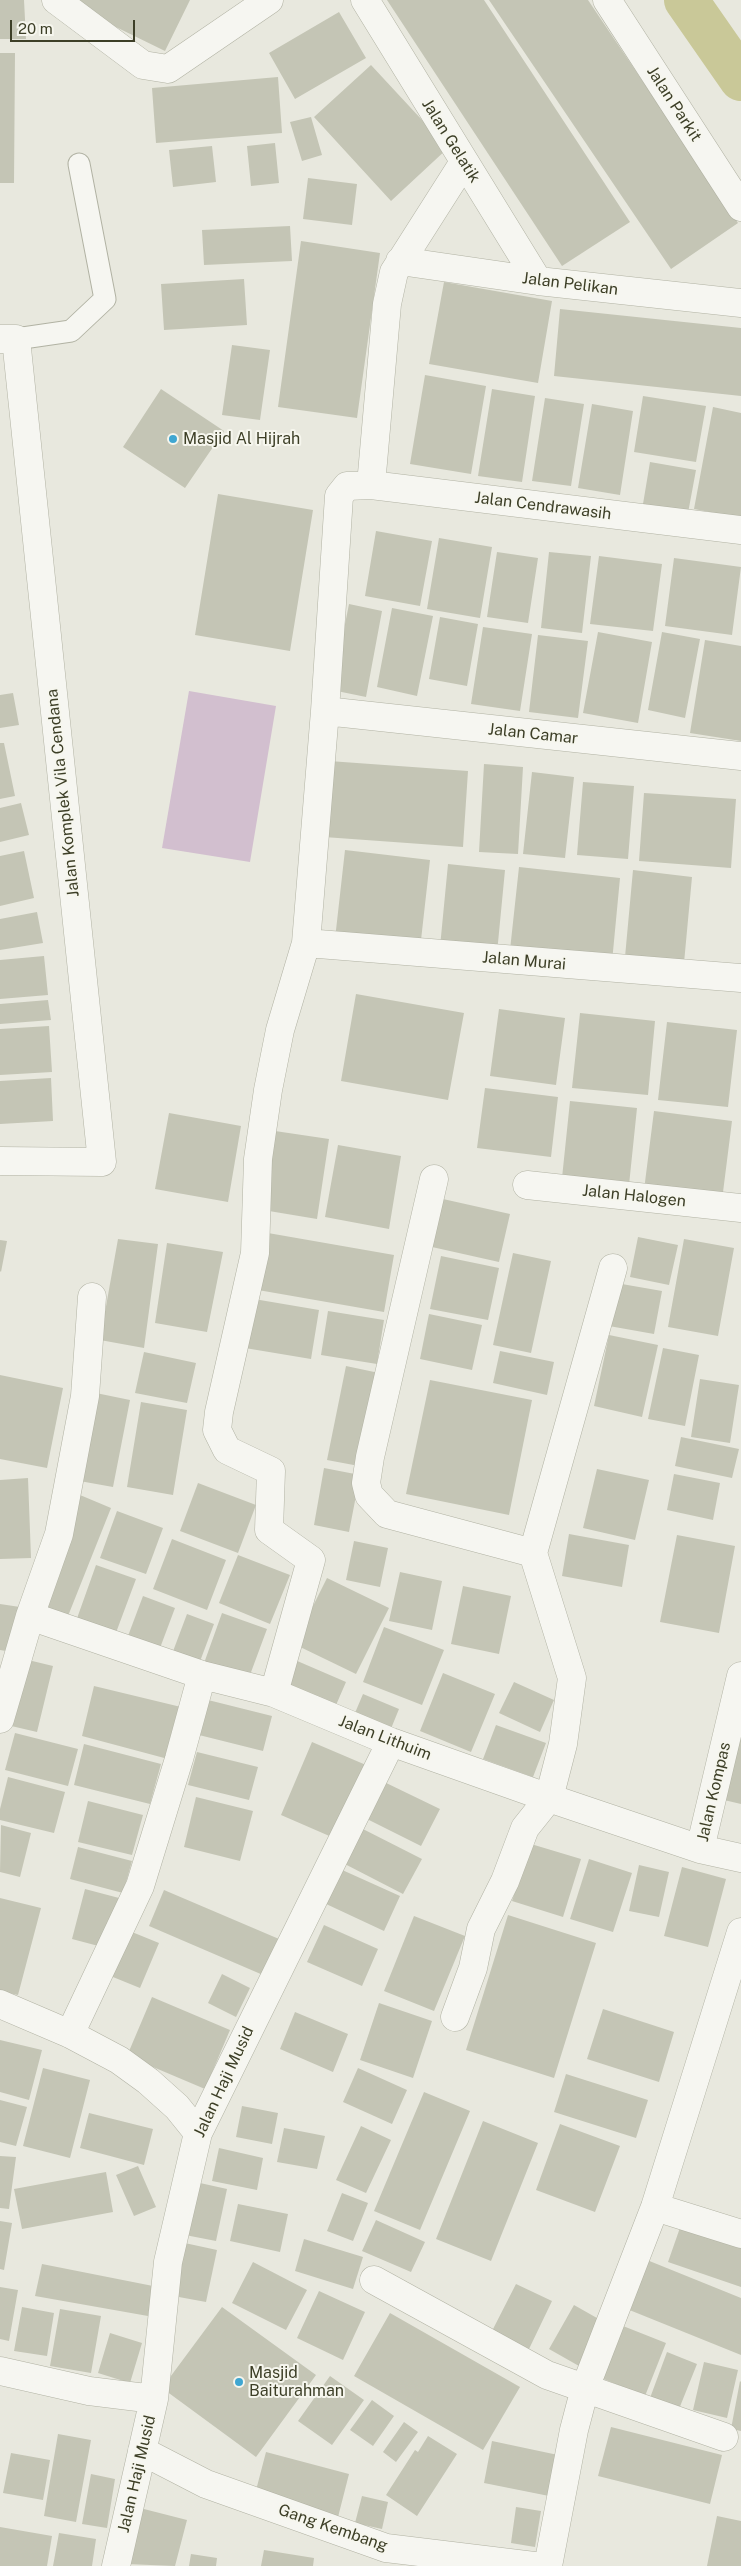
<!DOCTYPE html>
<html>
<head>
<meta charset="utf-8">
<style>
  body { margin:0 }
  #map { position:relative; width:741px; height:2566px; overflow:hidden; background:#e8e8de; font-family:"Public Sans",sans-serif }
  canvas { display:block }
  .scale { position:absolute; left:10px; top:20px; width:125px; height:22px; box-sizing:border-box; border:2px solid #3d3f27; border-top:0; padding-left:6px; font-size:15px; line-height:18px; white-space:nowrap; color:#3d3f27; -webkit-text-stroke:4px #f6f6ee; paint-order:stroke }
</style>
</head>
<body>
<div id="map">
<canvas width="741" height="2566"></canvas>
<div class="scale">20 m</div>
</div>
<script>
const ctx = document.querySelector('canvas').getContext('2d');
ctx.lineJoin = 'round';
function paint(path, color) { ctx.fillStyle = color; ctx.fill(path, 'evenodd'); }
const toPath = rows => new Path2D(rows.map(r => 'M' + r).join(''));
function strokePath(path, color, width, dash) { ctx.strokeStyle = color; ctx.lineWidth = width; ctx.lineCap = dash ? 'butt' : 'round'; ctx.setLineDash(dash || []); ctx.stroke(path); }
function write(font, color, halo, rows, align = 'center') {
  ctx.font = font + ' "Public Sans",sans-serif'; ctx.lineWidth = 4; ctx.setLineDash([]); ctx.textBaseline = 'middle'; ctx.strokeStyle = halo; ctx.fillStyle = color; for (const [text, x, y, turn = 0] of rows) {
    ctx.save(); ctx.translate(x, y); ctx.rotate((+turn || 0) * Math.PI / 180); ctx.textAlign = isNaN(turn) ? turn : align; if (halo) ctx.strokeText(text, 0, 0); ctx.fillText(text, 0, 0); ctx.restore();
  }
}
paint(toPath([
  [189,691,276,706,250,862,162,848]
]), '#d2bfcf');
strokePath(toPath([
  [686,0,741,79]
]), '#c9c898', 44);
paint(toPath([
  [0,0,24,0,26,39,0,39],
  [79,0,190,0,165,51,75,7],
  [387,0,484,0,630,222,562,266],
  [489,0,588,0,738,223,671,269],
  [339,12,366,58,295,99,269,53],
  [0,53,15,53,14,183,0,183],
  [371,65,448,148,391,201,314,117],
  [278,77,282,133,156,143,152,88],
  [311,117,322,155,302,161,290,122],
  [275,143,279,183,251,186,247,146],
  [212,146,216,182,173,187,169,150],
  [308,178,357,184,352,225,303,219],
  [290,226,292,261,204,265,202,230],
  [301,241,380,253,357,418,278,407],
  [244,279,247,325,164,330,161,284],
  [444,282,552,301,538,383,429,364],
  [560,309,741,328,741,396,554,376],
  [232,345,270,350,260,420,222,415],
  [425,375,486,386,471,474,410,464],
  [161,389,224,431,185,488,123,447],
  [492,389,535,396,522,482,478,476],
  [643,396,706,406,696,462,634,452],
  [545,398,584,404,571,486,532,481],
  [592,404,633,411,620,495,578,488],
  [713,407,741,413,741,518,694,509],
  [650,462,696,470,688,513,643,504],
  [218,494,313,510,290,651,195,635],
  [376,531,432,541,420,606,365,596],
  [439,538,492,547,480,618,427,609],
  [497,552,538,558,528,623,487,617],
  [549,552,591,556,582,633,541,628],
  [599,556,662,564,653,631,590,624],
  [674,558,741,567,732,635,665,626],
  [349,604,382,611,366,697,332,690],
  [392,608,433,616,417,696,377,687],
  [440,617,478,624,467,686,429,679],
  [483,627,532,634,520,711,471,704],
  [598,632,652,642,638,723,583,713],
  [662,632,700,639,685,718,648,710],
  [538,635,588,641,578,718,529,712],
  [705,640,741,646,741,741,690,733],
  [13,693,19,725,0,728,0,695],
  [0,743,4,743,15,796,0,799],
  [329,761,468,771,463,847,324,837],
  [484,764,523,767,518,854,479,852],
  [532,772,574,777,565,858,523,854],
  [583,782,634,786,628,859,577,855],
  [644,793,736,799,731,868,639,861],
  [21,803,29,835,0,842,0,808],
  [345,850,430,860,420,949,335,939],
  [24,851,34,898,0,906,0,856],
  [448,864,505,870,497,953,440,947],
  [519,867,620,878,612,962,510,950],
  [633,870,692,877,684,963,625,957],
  [37,912,43,943,0,950,0,919],
  [44,956,48,995,0,999,0,960],
  [356,994,464,1013,448,1100,341,1081],
  [48,1000,51,1020,0,1024,0,1004],
  [499,1009,565,1018,556,1085,490,1076],
  [580,1013,655,1021,648,1095,572,1088],
  [667,1022,737,1030,728,1107,658,1100],
  [49,1026,52,1072,0,1075,0,1029],
  [51,1078,53,1121,0,1124,0,1081],
  [485,1088,558,1097,551,1157,477,1148],
  [570,1101,637,1108,629,1185,562,1178],
  [654,1111,732,1121,722,1200,644,1190],
  [169,1113,241,1126,228,1202,155,1189],
  [275,1131,329,1139,317,1219,263,1210],
  [338,1145,401,1156,389,1229,325,1217],
  [443,1199,510,1214,499,1262,432,1247],
  [268,1233,394,1255,384,1312,258,1290],
  [638,1237,678,1245,669,1285,630,1277],
  [118,1239,158,1244,144,1348,100,1340],
  [684,1239,734,1248,718,1336,668,1327],
  [0,1240,7,1241,1,1272,0,1271],
  [167,1243,223,1252,207,1332,155,1323],
  [513,1253,551,1261,531,1353,493,1345],
  [441,1256,499,1268,488,1320,430,1309],
  [616,1283,662,1291,654,1334,609,1326],
  [254,1299,319,1310,311,1359,245,1348],
  [328,1311,384,1320,377,1364,321,1355],
  [429,1314,482,1325,472,1370,420,1359],
  [609,1335,658,1345,642,1417,594,1406],
  [663,1348,699,1355,685,1426,648,1419],
  [500,1351,554,1362,547,1395,493,1383],
  [144,1352,196,1363,187,1403,135,1393],
  [346,1366,379,1373,359,1466,327,1460],
  [0,1375,63,1388,47,1468,0,1459],
  [700,1379,739,1385,730,1443,691,1437],
  [430,1380,532,1400,509,1515,406,1494],
  [91,1392,130,1400,113,1487,74,1480],
  [141,1402,187,1410,173,1495,127,1487],
  [681,1437,739,1449,732,1478,675,1466],
  [324,1468,360,1475,349,1532,314,1525],
  [597,1469,649,1480,635,1540,583,1528],
  [674,1474,720,1483,713,1520,667,1510],
  [28,1478,31,1558,0,1559,0,1480],
  [198,1483,256,1505,238,1553,180,1531],
  [80,1495,111,1508,68,1616,37,1604],
  [117,1511,163,1528,146,1574,100,1558],
  [569,1534,629,1545,622,1587,562,1576],
  [677,1535,735,1546,719,1633,660,1622],
  [172,1539,226,1560,207,1610,153,1589],
  [354,1541,388,1548,380,1587,346,1580],
  [238,1555,290,1575,270,1624,219,1603],
  [96,1565,136,1579,114,1638,75,1624],
  [400,1572,442,1581,432,1630,389,1621],
  [327,1578,389,1608,356,1674,294,1644],
  [463,1586,511,1596,499,1654,451,1644],
  [143,1596,175,1608,157,1656,125,1644],
  [0,1604,20,1607,12,1652,0,1650],
  [222,1613,267,1629,247,1683,203,1666],
  [187,1614,214,1624,196,1672,169,1662],
  [384,1627,444,1650,422,1705,363,1682],
  [24,1659,53,1666,37,1732,7,1725],
  [295,1660,346,1682,333,1712,282,1690],
  [443,1673,495,1694,471,1752,420,1731],
  [514,1682,554,1700,540,1732,499,1713],
  [94,1686,181,1707,168,1759,82,1736],
  [363,1694,399,1709,388,1736,352,1720],
  [204,1699,272,1716,263,1751,195,1734],
  [496,1725,546,1743,533,1777,483,1759],
  [15,1733,78,1749,68,1786,5,1770],
  [740,1740,741,1740,741,1804,724,1800],
  [312,1742,366,1765,334,1838,281,1815],
  [84,1744,161,1764,150,1804,74,1785],
  [197,1752,258,1767,249,1800,188,1785],
  [8,1777,65,1792,54,1833,0,1820,0,1809],
  [380,1780,440,1809,421,1846,363,1817],
  [196,1797,253,1811,240,1861,184,1847],
  [88,1801,143,1815,132,1855,78,1842],
  [1,1825,31,1833,20,1877,0,1872],
  [357,1826,422,1859,403,1894,339,1861],
  [531,1844,581,1859,563,1917,512,1901],
  [78,1847,132,1861,123,1893,70,1879],
  [589,1859,632,1873,613,1932,570,1919],
  [639,1865,669,1872,659,1917,629,1911],
  [682,1867,726,1879,708,1947,664,1936],
  [340,1869,400,1896,384,1931,324,1903],
  [85,1889,119,1898,106,1948,72,1939],
  [164,1890,279,1939,263,1975,149,1926],
  [0,1898,41,1908,18,1995,0,1991],
  [508,1915,596,1943,554,2078,466,2050],
  [414,1916,465,1936,434,2011,384,1991],
  [324,1925,378,1949,362,1986,307,1962],
  [127,1930,159,1943,140,1988,108,1975],
  [222,1974,250,1988,236,2017,208,2003],
  [152,1997,230,2030,205,2089,127,2056],
  [379,2003,432,2021,413,2078,360,2060],
  [603,2009,674,2032,659,2082,587,2059],
  [295,2012,348,2034,333,2072,280,2049],
  [0,2040,42,2050,29,2100,0,2092],
  [43,2068,90,2080,70,2158,23,2146],
  [358,2068,407,2090,392,2124,343,2102],
  [566,2074,648,2100,636,2138,554,2112],
  [424,2092,470,2111,420,2230,374,2211],
  [0,2100,27,2107,16,2146,0,2142],
  [242,2106,278,2113,272,2144,236,2137],
  [89,2113,153,2129,144,2165,80,2148],
  [483,2121,538,2143,491,2261,436,2239],
  [560,2124,620,2146,595,2212,536,2190],
  [361,2126,391,2140,366,2193,336,2180],
  [284,2128,325,2136,317,2169,277,2162],
  [219,2148,263,2158,257,2190,212,2181],
  [0,2156,16,2157,9,2209,0,2208],
  [138,2166,156,2207,134,2216,116,2175],
  [106,2172,113,2212,22,2229,14,2189],
  [191,2181,227,2189,216,2241,180,2234],
  [342,2193,368,2203,353,2241,327,2231],
  [238,2204,288,2214,280,2252,230,2241],
  [376,2220,425,2242,411,2272,362,2251],
  [0,2221,12,2223,4,2270,0,2269],
  [682,2222,741,2243,741,2287,668,2262],
  [304,2239,363,2257,353,2289,295,2271],
  [180,2242,217,2250,206,2302,168,2295],
  [642,2258,741,2298,741,2355,622,2307],
  [253,2262,307,2290,286,2330,232,2303],
  [42,2264,153,2286,148,2316,35,2296],
  [516,2284,552,2301,529,2349,492,2331],
  [0,2287,18,2290,9,2341,0,2339],
  [319,2291,365,2312,343,2360,297,2338],
  [574,2305,604,2322,579,2366,549,2349],
  [22,2307,54,2313,47,2356,14,2351],
  [222,2307,316,2375,256,2457,162,2388],
  [60,2309,101,2316,91,2373,50,2366],
  [390,2313,520,2387,483,2450,354,2376],
  [623,2326,666,2343,645,2396,601,2378],
  [110,2333,142,2343,130,2383,98,2373],
  [667,2352,697,2364,679,2409,650,2398],
  [704,2362,738,2370,727,2418,693,2410],
  [330,2376,364,2400,332,2445,298,2421],
  [740,2381,741,2382,741,2431,731,2429],
  [372,2400,394,2416,373,2446,350,2430],
  [404,2422,418,2432,396,2462,383,2452],
  [611,2427,722,2455,710,2504,598,2476],
  [58,2434,91,2440,76,2522,44,2516],
  [428,2436,457,2454,417,2516,386,2495,415,2450,418,2452],
  [492,2441,558,2455,549,2496,484,2483],
  [266,2452,349,2474,337,2521,254,2498],
  [11,2453,50,2460,43,2500,3,2493],
  [91,2474,115,2479,107,2528,82,2524],
  [362,2496,388,2502,382,2529,355,2523],
  [516,2507,541,2511,535,2547,511,2543],
  [140,2508,187,2520,175,2566,126,2564],
  [717,2516,741,2521,741,2566,707,2566],
  [0,2527,52,2536,47,2566,0,2566],
  [59,2533,96,2539,92,2566,53,2566],
  [264,2550,314,2558,313,2566,261,2566],
  [191,2554,217,2558,216,2566,189,2566]
]), '#c4c5b5');
const lane = toPath([
  [16,339,71,331,105,299,79,164]
]);
const street = toPath([
  [56,0,143,65,168,69,269,0],
  [365,0,538,281],
  [607,0,741,207],
  [400,261,538,281,741,303],
  [0,339,16,339,102,1162,0,1161],
  [371,485,387,304,394,272,464,162],
  [325,711,741,756],
  [306,943,741,978],
  [434,1179,370,1457,366,1483,369,1495,387,1514,533,1553],
  [527,1185,741,1208],
  [30,1616,202,1675,274,1693,391,1742,549,1798,700,1849,741,1858],
  [274,1693,311,1560,269,1530,271,1471,227,1450,217,1430,219,1412,255,1253,258,1159,268,1090,280,1030,306,943,325,711,339,496,347,486,371,485,741,530],
  [0,1719,30,1616,59,1534,85,1396,92,1297],
  [700,1849,741,1676],
  [0,2004,70,2034,119,2060,148,2081,177,2107,198,2133],
  [455,2017,473,1968,481,1929,505,1881,525,1828,549,1798,563,1744,572,1678,533,1553,613,1268],
  [70,2034,140,1886,179,1759,202,1675],
  [655,2207,741,2234],
  [374,2280,547,2375,724,2437],
  [0,2371,89,2391,154,2399],
  [142,2451,206,2484,386,2548,534,2566],
  [116,2566,154,2399,168,2262,198,2133,391,1742],
  [548,2566,574,2430,585,2388,655,2207,741,1932]
]);
strokePath(lane, '#b1b2a3', 23);
strokePath(street, '#b1b2a3', 29);
strokePath(lane, '#f6f6f1', 21);
strokePath(street, '#f6f6f1', 28);
for (const [x, y, r, color] of [
  [173,439,5,"#3fa6d1"],
  [239,2382,5,"#3fa6d1"]
]) { const dot = new Path2D(); dot.arc(x, y, r, 0, 2 * Math.PI); ctx.fillStyle = color; ctx.fill(dot); strokePath(dot, '#f6f6ee', 2); }
write('16px', '#3d3f27', '#f6f6ee', [
  ["Jalan Parkit",674,104,57],
  ["Jalan Gelatik",451,141,58],
  ["Jalan Pelikan",570,284,7],
  ["Jalan Cendrawasih",543,506,7],
  ["Jalan Camar",533,734,6],
  ["Jalan Komplek Vila Cendana",63,793,-96],
  ["Jalan Murai",524,961,5],
  ["Jalan Halogen",634,1196,6],
  ["Jalan Lithuim",385,1738,21],
  ["Jalan Kompas",714,1792,-77],
  ["Jalan Haji Musid",224,2082,-65],
  ["Jalan Haji Musid",137,2474,-77],
  ["Gang Kembang",333,2528,19]
]);
write('16px', '#3d3f27', '#f6f6ee', [
  ["Masjid Al Hijrah",183,439],
  ["Masjid",249,2373],
  ["Baiturahman",249,2391]
], 'left');
</script>
</body>
</html>
